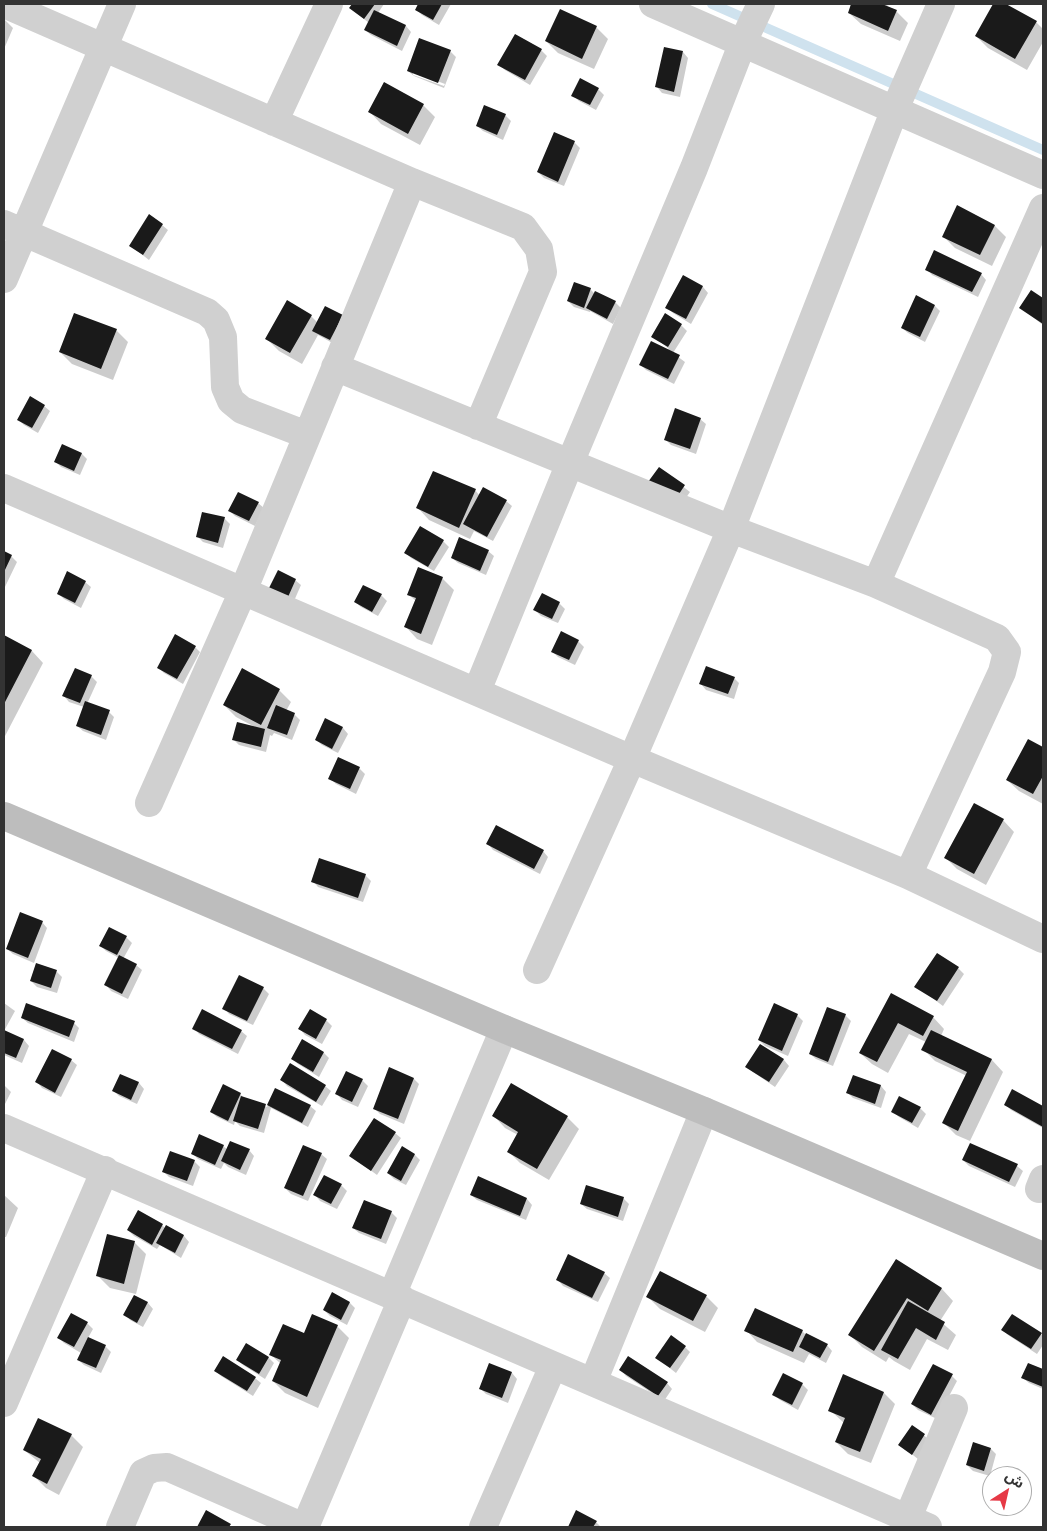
<!DOCTYPE html>
<html>
<head>
<meta charset="utf-8">
<style>
  body { margin:0 }
  #map { position:relative; width:1047px; height:1531px; overflow:hidden; background:#fff; font-family:"Space Grotesk","Noto Sans Arabic",sans-serif }
  canvas { display:block }
  .frame { position:absolute; inset:0; border:5px solid #333; pointer-events:none }
  .north { position:absolute; left:982px; top:1466px; width:50px; height:50px; box-sizing:border-box; background:#fff; border:1px solid #adadad; border-radius:50%; rotate:35deg; font-size:14px; font-weight:700; line-height:20px; text-align:center; color:#333 }
  .north::after { content:''; display:block; margin:auto; width:18px; height:22px; background:#e63946; clip-path:polygon(50% 0,100% 100%,50% 72%,0 100%) }
</style>
</head>
<body>
<div id="map">
<canvas width="1047" height="1531"></canvas>
<div class="frame"></div>
<div class="north">ش</div>
</div>
<script>
const ctx = document.querySelector('canvas').getContext('2d');
ctx.lineJoin = 'round';
function paint(path, color) { ctx.fillStyle = color; ctx.fill(path, 'evenodd'); }
const toPath = rows => new Path2D(rows.map(r => 'M' + r).join(''));
function strokePath(path, color, width, dash) { ctx.strokeStyle = color; ctx.lineWidth = width; ctx.lineCap = dash ? 'butt' : 'round'; ctx.setLineDash(dash || []); ctx.stroke(path); }
paint(toPath([
  [353,4,384,4,378,13,406,26,411,32,402,51,371,35,365,30,369,23,350,8],
  [419,4,451,4,439,25,422,15,416,9],
  [853,4,888,4,887,7,896,11,908,23,900,41,861,24,849,13],
  [994,4,1004,4,1036,22,1043,29,1043,42,1027,70,988,48,976,36],
  [4,19,13,28,4,49],
  [596,27,608,39,594,69,558,53,546,41],
  [541,50,547,56,530,85,505,70,499,65],
  [450,51,456,57,444,88,414,76,408,71],
  [413,72,445,84,444,86,413,75],
  [683,52,688,58,680,97,662,93,657,87],
  [598,89,604,95,596,110,579,101,573,95],
  [423,105,435,117,420,145,381,124,370,112],
  [505,115,511,121,503,140,483,131,477,126],
  [574,142,580,148,564,186,544,178,538,172],
  [162,225,168,230,149,260,131,246],
  [995,226,1006,237,992,266,955,248,943,236],
  [927,269,981,274,986,280,978,297,932,275],
  [684,277,703,287,708,293,691,324,673,313,667,307],
  [590,289,595,294,596,293,615,302,621,308,613,324,590,311,590,312,574,307,568,301],
  [1032,292,1043,299,1043,325,1021,308],
  [935,306,940,311,925,342,908,333,902,328],
  [311,316,318,323,342,316,336,345,318,335,302,364,279,351,267,339],
  [681,325,687,331,673,353,685,362,674,384,646,370,641,365,669,349,653,336],
  [116,330,128,342,113,380,72,364,60,352],
  [44,406,50,411,38,433,24,425,19,420],
  [700,419,706,424,696,454,671,445,665,439],
  [62,445,82,454,87,459,80,475,61,467,55,461],
  [659,468,690,492,681,505],
  [475,490,480,496,506,501,512,506,493,541,474,531,470,539,429,520,418,508],
  [258,503,264,508,255,526,235,516,230,511],
  [224,518,230,524,223,548,203,542,197,536],
  [443,541,449,547,434,571,411,558,406,553],
  [488,551,494,556,486,575,458,563,452,558],
  [4,552,11,556,17,562,4,589],
  [442,578,454,590,432,645,417,639,406,627,416,601,409,595],
  [295,580,301,585,294,601,277,593],
  [85,582,91,587,81,608,64,599,58,593],
  [381,595,387,601,378,616,361,607,355,602],
  [559,603,565,609,558,623,541,616,535,610],
  [4,636,32,651,43,663,4,738],
  [578,641,584,647,575,665,558,657,552,651],
  [195,647,200,652,183,684,164,673,158,667],
  [91,676,97,682,87,704,109,712,114,717,106,740,83,731,77,726,84,707,69,702,64,696],
  [734,678,739,683,734,699,706,690,701,684],
  [279,690,291,702,286,711,295,715,300,720,292,740,274,733,272,736,270,735,266,752,239,745,234,740,255,727,236,717,224,705],
  [326,720,343,728,348,734,338,753,322,745,316,740],
  [1029,741,1043,748,1043,804,1019,791,1007,780],
  [359,768,365,774,356,794,336,784,330,778],
  [1003,820,1014,832,986,885,957,869,945,857],
  [488,844,543,851,548,857,540,874,493,850],
  [365,875,371,881,363,902,318,887,313,881],
  [42,922,47,928,34,963,13,954,7,949],
  [126,937,132,943,123,959,136,965,142,970,128,999,111,991,106,985,119,958,106,951,101,946],
  [958,968,964,974,943,1006,916,986],
  [56,971,62,977,57,993,37,987,31,981],
  [263,988,269,994,253,1025,229,1014,224,1008],
  [891,995,933,1017,944,1029,941,1036,992,1060,1003,1072,970,1141,956,1135,944,1123,967,1076,935,1061,923,1049,926,1042,909,1034,888,1073,872,1064,860,1053],
  [4,1003,15,1011,4,1031],
  [797,1015,803,1021,788,1056,765,1046,759,1040],
  [845,1015,851,1021,833,1066,816,1059,810,1054],
  [22,1018,74,1023,79,1028,74,1042,28,1023],
  [326,1020,332,1026,322,1044,305,1035,300,1029],
  [194,1028,241,1031,247,1036,238,1054,199,1034],
  [4,1032,24,1040,29,1046,22,1063,4,1055],
  [303,1040,324,1053,329,1058,319,1077,298,1064,292,1059],
  [760,1046,784,1060,789,1066,775,1087,753,1072,747,1067],
  [71,1060,77,1065,61,1097,42,1088,37,1082],
  [390,1069,414,1079,419,1084,404,1124,380,1114,374,1108],
  [121,1075,139,1083,144,1089,137,1104,119,1096,114,1091],
  [853,1076,881,1086,886,1092,881,1108,853,1098,847,1092],
  [282,1080,325,1086,331,1091,322,1106,287,1086],
  [362,1080,368,1086,358,1107,342,1100,337,1094],
  [4,1085,11,1092,4,1106],
  [276,1089,310,1106,316,1111,308,1127,271,1108,264,1133,240,1126,235,1121,234,1125,217,1117,211,1112,240,1094,245,1099,267,1107],
  [1013,1091,1043,1107,1043,1128,1011,1110,1005,1104],
  [920,1108,926,1114,918,1128,899,1117,893,1112],
  [494,1116,567,1117,579,1129,549,1180,520,1163,508,1151,518,1135,505,1128],
  [395,1133,401,1138,377,1175,351,1156],
  [223,1146,228,1150,249,1150,254,1156,246,1175,228,1167,224,1163,221,1169,198,1159,192,1153],
  [402,1148,415,1155,420,1160,406,1185,394,1179,388,1173],
  [321,1154,327,1159,308,1201,291,1194,285,1188],
  [963,1160,1017,1166,1023,1171,1015,1187,969,1166],
  [194,1161,200,1167,193,1186,169,1177,164,1172],
  [478,1178,527,1199,532,1205,526,1220,477,1200,471,1195],
  [341,1185,347,1191,337,1209,320,1201,315,1195],
  [4,1195,18,1208,6,1237,4,1237],
  [623,1198,629,1204,623,1221,587,1209,581,1204],
  [364,1201,391,1212,397,1218,386,1244,359,1233,353,1228],
  [162,1225,165,1228,166,1227,184,1236,189,1242,181,1258,160,1245,157,1249,134,1236,128,1230],
  [134,1242,146,1254,136,1294,110,1288,98,1276],
  [896,1261,942,1289,953,1301,940,1321,956,1335,948,1350,927,1339,910,1370,894,1361,889,1357,886,1362,862,1347,850,1335],
  [604,1273,610,1278,598,1302,563,1286,558,1280],
  [333,1294,350,1303,355,1308,347,1325,330,1316,324,1310],
  [706,1296,718,1308,705,1332,660,1309,648,1297],
  [134,1297,148,1303,153,1309,143,1327,130,1320,125,1314],
  [87,1323,93,1329,88,1338,106,1347,111,1352,101,1373,84,1365,78,1360,81,1353,64,1343,59,1338],
  [337,1326,349,1338,318,1408,285,1393,273,1381,281,1364,271,1355,304,1335],
  [746,1330,802,1331,806,1335,827,1345,832,1351,826,1363,809,1354,804,1363,757,1342],
  [1002,1330,1041,1334,1043,1337,1043,1345,1037,1354,1008,1335],
  [246,1345,269,1358,274,1363,265,1379,243,1365,237,1360],
  [685,1347,690,1352,676,1373,657,1358],
  [1028,1364,1043,1371,1043,1389,1029,1383,1023,1378],
  [215,1370,255,1378,261,1383,253,1396,221,1376],
  [621,1370,667,1383,672,1389,664,1401,626,1376],
  [512,1373,517,1379,508,1403,486,1394,480,1388],
  [952,1376,957,1381,937,1419,918,1410,912,1404],
  [802,1384,808,1390,798,1410,780,1400,774,1395],
  [884,1393,895,1404,871,1463,848,1454,836,1442,844,1423,830,1410],
  [912,1427,930,1440,918,1459,900,1445],
  [71,1435,83,1447,59,1495,46,1488,34,1476,40,1463,24,1450],
  [991,1449,996,1454,990,1476,973,1471,967,1465],
  [596,1522,601,1527,569,1526]
]), '#0003');
strokePath(toPath([
  [712,4,1043,150]
]), '#cfe2ee', 10);
paint(toPath([
  [352,4,375,4,364,19,349,8],
  [418,4,442,4,433,20,415,10],
  [851,4,882,4,897,10,888,31,848,13],
  [993,4,1006,4,1037,21,1015,59,975,36],
  [560,9,597,26,582,59,545,41],
  [374,10,406,25,397,46,364,30],
  [515,34,542,49,525,80,497,65],
  [419,38,451,50,438,83,407,71],
  [664,47,683,51,674,92,655,87],
  [580,78,599,88,590,105,571,96],
  [384,82,424,104,408,134,368,112],
  [484,105,506,114,497,135,476,126],
  [554,132,575,141,558,182,537,172],
  [957,205,995,225,980,255,942,237],
  [149,214,163,224,143,255,129,246],
  [934,250,982,273,972,292,925,270],
  [683,275,703,286,686,319,665,308],
  [574,282,591,288,584,308,567,301],
  [1031,290,1043,298,1043,324,1019,308],
  [595,291,616,301,607,319,586,308],
  [916,295,935,305,920,337,901,328],
  [287,300,312,315,290,353,265,339],
  [325,306,343,315,330,340,312,331],
  [74,313,117,329,101,369,59,352],
  [665,313,682,324,668,347,651,337],
  [651,341,680,355,668,379,639,365],
  [30,396,45,405,32,428,17,420],
  [675,408,701,418,690,449,664,440],
  [62,444,82,453,74,471,54,462],
  [659,467,685,485,675,500,648,482],
  [433,471,476,489,459,528,416,508],
  [483,487,507,500,487,537,463,524],
  [238,492,259,502,249,521,228,511],
  [202,512,225,517,218,543,196,537],
  [420,526,444,540,428,567,404,553],
  [459,537,489,550,480,571,451,558],
  [4,551,12,555,4,572],
  [418,567,443,577,421,634,404,627,416,598,407,595],
  [278,570,296,579,288,597,269,588],
  [67,571,86,581,75,603,57,594],
  [363,585,382,594,372,612,354,602],
  [542,593,560,602,552,619,533,610],
  [561,631,579,640,569,660,551,652],
  [175,634,196,646,177,679,157,668],
  [4,635,32,650,4,704],
  [706,666,735,677,728,694,699,684],
  [75,668,92,675,80,703,62,696],
  [242,668,280,689,261,725,223,705],
  [85,701,110,710,101,735,76,726],
  [276,705,295,713,287,735,267,728],
  [325,718,343,727,332,749,315,740],
  [237,722,265,729,261,747,232,740],
  [1028,739,1043,747,1043,776,1033,794,1006,780],
  [338,757,360,767,350,789,328,779],
  [974,803,1004,819,974,874,944,858],
  [496,825,544,850,534,869,486,844],
  [319,858,366,874,358,898,311,882],
  [20,912,43,921,28,958,6,949],
  [109,927,127,936,117,955,99,946],
  [937,953,959,967,937,1001,914,987],
  [119,955,137,964,122,994,104,985],
  [36,963,57,970,51,988,30,981],
  [239,975,264,987,247,1021,222,1009],
  [891,993,934,1016,923,1036,898,1023,877,1062,859,1053],
  [26,1003,75,1021,69,1037,21,1018],
  [774,1003,798,1014,782,1051,758,1040],
  [827,1007,846,1014,828,1062,809,1054],
  [202,1009,242,1030,232,1049,192,1029],
  [310,1009,327,1019,316,1039,298,1029],
  [4,1030,24,1039,16,1058,4,1053],
  [931,1030,992,1059,958,1131,942,1123,967,1072,921,1050],
  [302,1039,324,1052,313,1072,291,1059],
  [760,1044,784,1059,769,1082,745,1067],
  [52,1049,72,1059,55,1093,35,1082],
  [290,1063,326,1085,316,1102,280,1080],
  [389,1067,414,1078,398,1119,373,1109],
  [346,1071,363,1079,352,1102,335,1094],
  [120,1074,139,1082,131,1100,112,1091],
  [853,1075,881,1085,875,1104,846,1093],
  [511,1083,568,1116,537,1169,507,1152,518,1132,492,1116],
  [223,1084,241,1093,228,1121,210,1112],
  [275,1088,311,1105,302,1123,267,1105],
  [1012,1089,1043,1106,1043,1127,1004,1105],
  [241,1096,266,1104,258,1129,233,1121],
  [899,1096,921,1107,912,1123,891,1112],
  [374,1118,396,1132,371,1171,349,1156],
  [199,1134,224,1145,215,1165,191,1154],
  [230,1141,250,1149,240,1170,221,1161],
  [970,1143,1018,1164,1009,1182,962,1160],
  [303,1145,322,1153,303,1196,284,1188],
  [402,1146,415,1154,401,1181,387,1173],
  [170,1151,195,1160,187,1181,162,1172],
  [324,1175,342,1184,331,1204,313,1195],
  [478,1176,527,1198,520,1216,470,1195],
  [586,1185,624,1197,618,1217,580,1204],
  [364,1200,392,1211,381,1239,352,1228],
  [138,1210,163,1224,152,1245,127,1230],
  [166,1225,184,1235,175,1253,156,1243],
  [107,1234,135,1241,124,1284,96,1276],
  [568,1254,605,1272,592,1298,556,1280],
  [896,1259,942,1288,928,1311,907,1298,874,1351,848,1335],
  [660,1271,707,1295,693,1321,646,1297],
  [332,1292,350,1302,341,1320,323,1310],
  [134,1295,148,1302,137,1323,123,1315],
  [908,1301,945,1322,936,1340,916,1328,898,1359,881,1350],
  [755,1308,803,1330,793,1352,744,1331],
  [71,1313,88,1322,74,1347,57,1338],
  [312,1314,338,1325,307,1397,272,1381,281,1360,269,1355,283,1324,304,1333],
  [1012,1314,1042,1333,1031,1349,1001,1330],
  [806,1333,828,1344,820,1358,799,1347],
  [671,1335,686,1346,670,1368,655,1358],
  [88,1337,106,1345,96,1368,77,1360],
  [246,1343,269,1357,259,1374,236,1360],
  [223,1356,256,1377,247,1391,214,1371],
  [628,1356,668,1382,658,1396,619,1370],
  [489,1363,512,1372,502,1398,479,1389],
  [1028,1363,1043,1369,1043,1387,1021,1378],
  [933,1364,953,1374,931,1415,911,1404],
  [783,1373,803,1383,792,1405,772,1395],
  [843,1374,884,1392,860,1452,835,1442,845,1418,828,1411],
  [38,1418,72,1434,47,1484,32,1476,41,1459,23,1450],
  [912,1425,925,1434,912,1455,898,1445],
  [973,1442,991,1448,984,1471,966,1465],
  [206,1510,231,1524,229,1527,197,1527],
  [576,1510,597,1521,593,1527,568,1527]
]), '#1a1a1a');
strokePath(toPath([
  [4,4,412,182,523,227,539,249,543,272,478,426],
  [653,4,1043,175],
  [274,122,329,4],
  [4,224,207,312,216,320,223,337,225,387,231,401,242,410,307,435],
  [4,279,122,4],
  [335,367,731,529,876,584,997,638,1007,652,1002,672,908,875],
  [4,488,632,759,908,875,1043,939],
  [876,584,1043,208],
  [477,691,570,463,694,168,743,42,761,4],
  [149,803,243,591,412,182],
  [537,970,632,759,731,529,895,109,941,4],
  [4,1128,928,1527],
  [1039,1189,1043,1179],
  [392,1295,504,1029],
  [593,1382,704,1111],
  [4,1403,105,1170],
  [120,1527,143,1473,154,1468,167,1467,304,1527],
  [305,1527,402,1299],
  [483,1527,553,1366],
  [904,1527,954,1408]
]), '#d0d0d0', 28);
strokePath(toPath([
  [4,816,504,1029,704,1111,1043,1256]
]), '#bdbdbd', 28);
</script>
</body>
</html>
